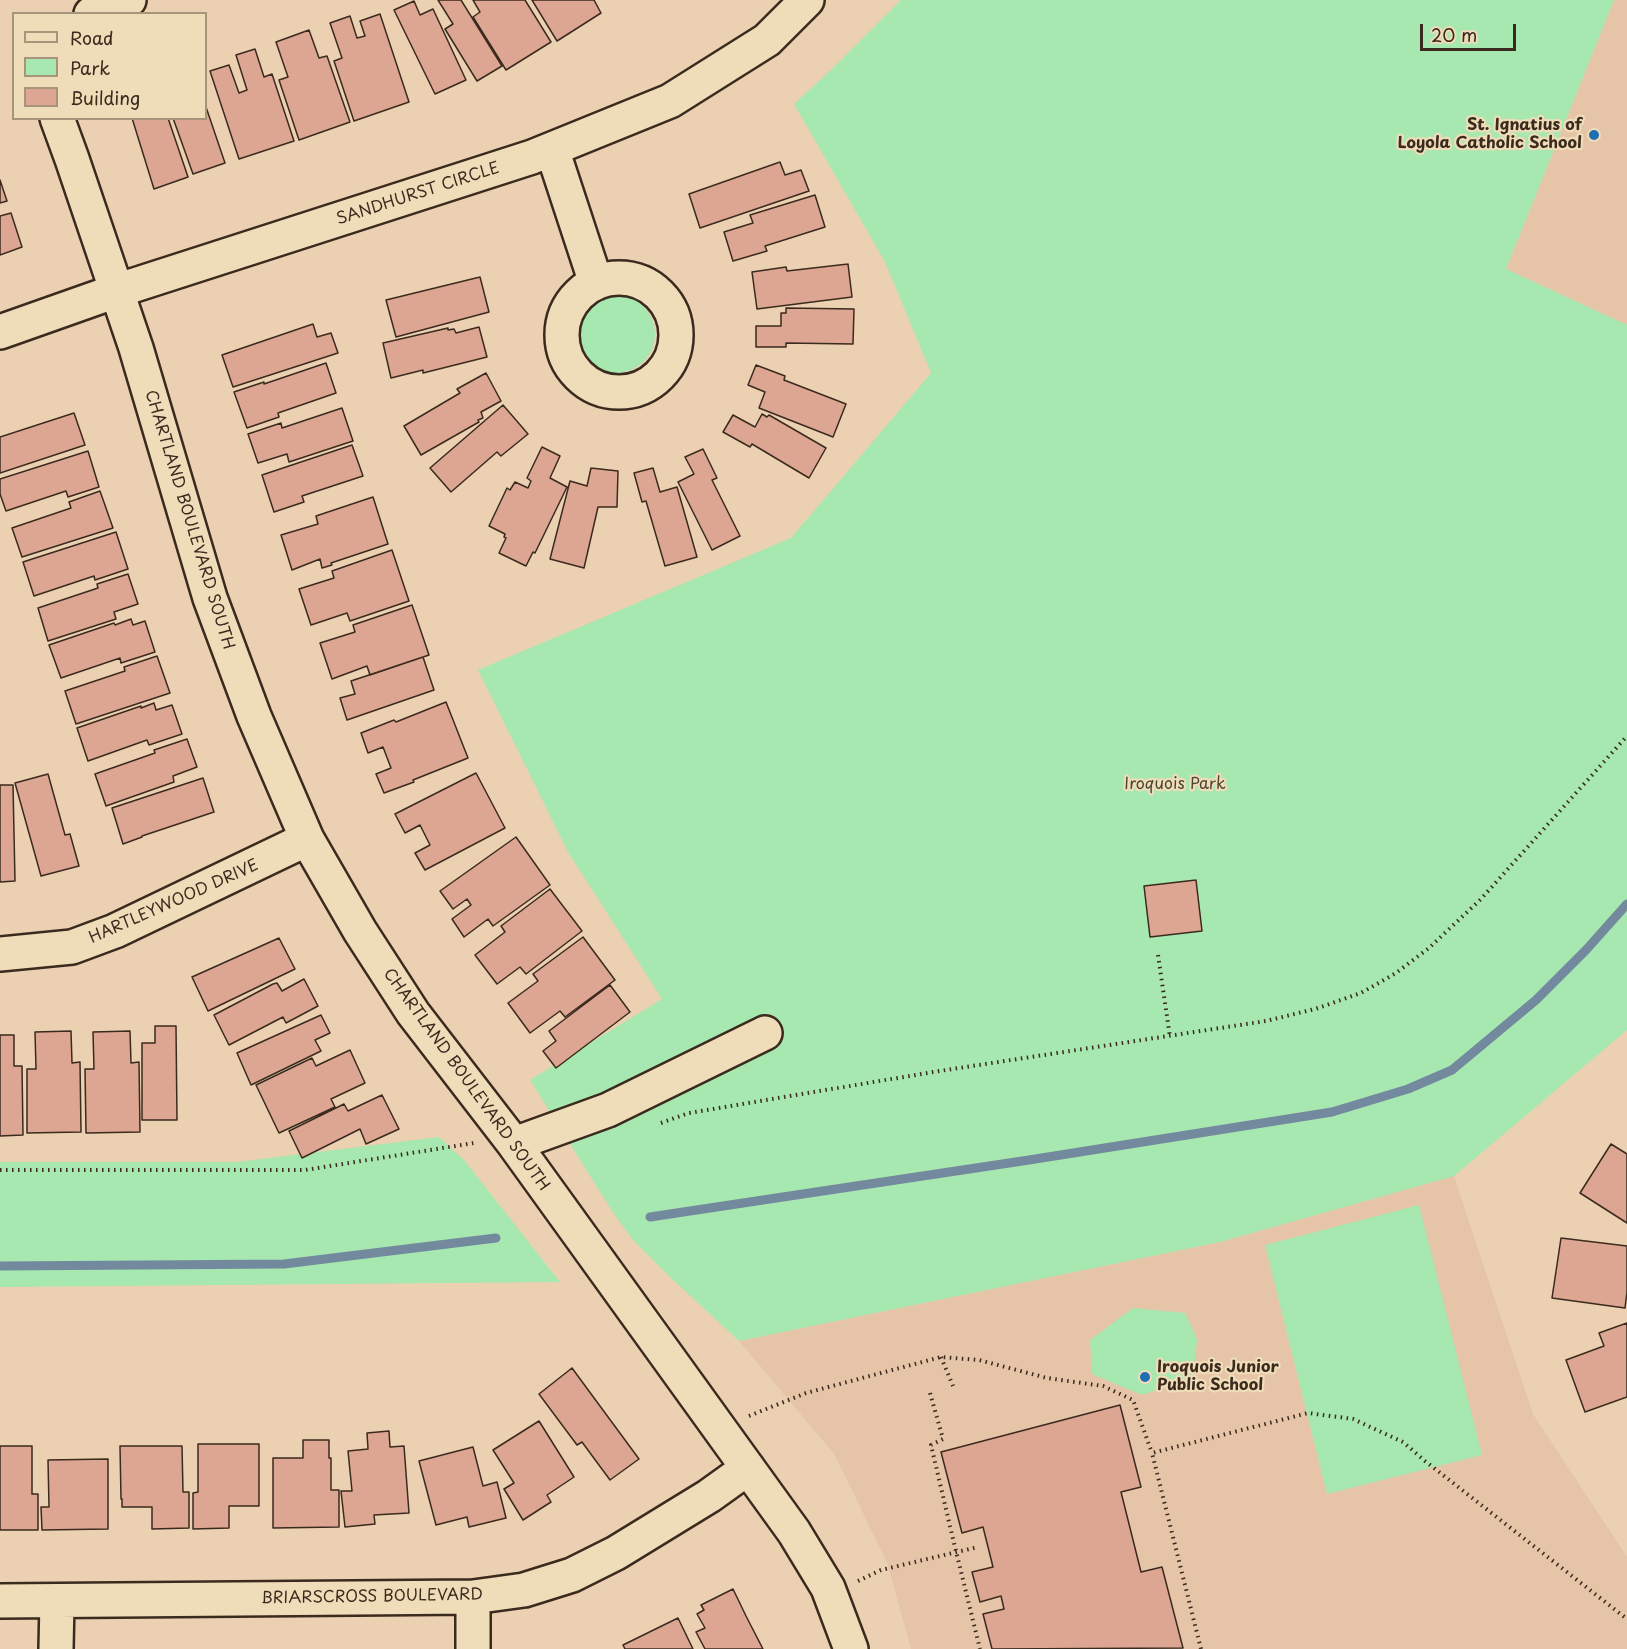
<!DOCTYPE html>
<html>
<head>
<meta charset="utf-8">
<style>
  body { margin:0 }
  #map { position:relative; width:1627px; height:1649px; overflow:hidden; background:#ebd1b1; font-family:"Playpen Sans",sans-serif }
  canvas { display:block }
  .legend { position:absolute; left:12px; top:12px; width:195px; height:108px; box-sizing:border-box; background:#efdcb9; border:2px solid #a7957b; margin:0; padding:8px 10px; list-style:none; font-size:18px; color:#3b2a1e }
  .legend li { display:flex; align-items:center; gap:12px; height:30px }
  .legend b { width:30px; border:2px solid #a7957b }
  .scale { position:absolute; left:1420px; top:24px; width:96px; height:27px; box-sizing:border-box; border:3px solid #3b2a1e; border-top:0; padding-left:8px; font-size:18px; line-height:21px; white-space:nowrap; color:#3b2a1e; -webkit-text-stroke:4px #efdcb9; paint-order:stroke }
</style>
</head>
<body>
<div id="map">
<canvas width="1627" height="1649"></canvas>
<ul class="legend">
<li><b style="height:8px;background:#efdcb9"></b>Road</li>
<li><b style="height:16px;background:#a7e7b0"></b>Park</li>
<li><b style="height:16px;background:#dca692"></b>Building</li>
</ul>
<div class="scale">20 m</div>
</div>
<script>
const ctx = document.querySelector('canvas').getContext('2d');
ctx.lineJoin = 'round';
function paint(path, color) { ctx.fillStyle = color; ctx.fill(path, 'evenodd'); }
const toPath = rows => new Path2D(rows.map(r => 'M' + r).join(''));
function strokePath(path, color, width, dash) { ctx.strokeStyle = color; ctx.lineWidth = width; ctx.lineCap = dash ? 'butt' : 'round'; ctx.setLineDash(dash || []); ctx.stroke(path); }
function write(font, color, halo, rows, align = 'center') {
  ctx.font = font + ' "Playpen Sans",sans-serif'; ctx.lineWidth = 4.5; ctx.setLineDash([]); ctx.textBaseline = 'middle'; ctx.strokeStyle = halo; ctx.fillStyle = color; for (const [text, x, y, turn = 0] of rows) {
    ctx.save(); ctx.translate(x, y); ctx.rotate((+turn || 0) * Math.PI / 180); ctx.textAlign = isNaN(turn) ? turn : align; if (halo) ctx.strokeText(text, 0, 0); ctx.fillText(text, 0, 0); ctx.restore();
  }
}
paint(toPath([
  [1614,0,1627,0,1627,325,1506,269],
  [1454,1176,1533,1414,1627,1557,1627,1649,911,1649,888,1565,835,1455,739,1341,1220,1242]
]), '#e6c4a8');
paint(toPath([
  [901,0,1614,0,1506,269,1627,325,1627,1030,1454,1176,1220,1242,739,1341,672,1279,632,1239,612,1211,530,1080,662,999,568,852,478,670,791,538,931,373,885,262,794,104,833,68],
  '577 334a39 39 0 1 1 78 0a39 39 0 1 1-78 0Z',
  [439,1137,464,1160,560,1282,0,1287,0,1162,237,1162],
  [1419,1205,1482,1455,1327,1494,1265,1245],
  [1133,1308,1185,1313,1197,1339,1193,1377,1142,1395,1092,1374,1090,1340]
]), '#a7e7b0');
strokePath(toPath([
  [650,1217,1029,1160,1332,1112,1408,1089,1452,1070,1536,1000,1586,950,1627,904],
  [0,1266,284,1264,496,1238]
]), '#73899e', 9);
const building = toPath([
  [438,0,461,0,502,66,477,81,445,29,453,24,438,0],
  [473,0,525,0,551,42,506,70,473,17,480,12,473,0],
  [532,0,594,0,601,13,557,41,532,0],
  [414,1,420,15,433,9,466,80,435,94,394,10,414,1],
  [380,14,409,102,354,121,334,61,342,58,330,23,350,16,357,38,365,36,360,21,380,14],
  [309,30,319,58,327,56,350,122,299,140,279,80,288,77,276,42,309,30],
  [255,49,264,77,272,74,294,141,239,159,210,71,229,65,239,93,247,90,236,55,255,49],
  [206,107,225,163,193,174,173,118,206,118,206,107],
  [132,118,168,118,188,177,154,189,132,118],
  [780,162,785,175,801,170,809,191,700,228,689,194,780,162],
  [0,180,7,201,0,203,0,180],
  [815,195,825,227,765,246,767,251,733,261,724,232,753,223,750,215,815,195],
  [11,213,22,247,0,255,0,216,11,213],
  [848,264,852,297,757,309,752,272,786,267,787,271,848,264],
  [480,277,489,312,396,337,386,300,480,277],
  [786,308,854,309,853,344,786,343,786,347,756,347,756,326,781,326,781,313,786,313,786,308],
  [313,324,317,337,331,333,338,353,233,387,222,355,313,324],
  [479,327,487,357,423,373,423,370,391,378,383,343,448,328,448,330,454,329,456,333,479,327],
  [326,363,336,393,278,413,279,417,247,428,234,392,264,382,264,384,326,363],
  [756,365,785,376,784,380,846,404,833,437,759,408,765,392,748,385,756,365],
  [486,373,501,401,481,412,483,418,478,420,479,422,421,455,404,426,460,393,457,389,486,373],
  [503,405,528,434,501,456,497,452,451,492,430,468,503,405],
  [342,408,353,441,289,462,287,454,258,463,248,434,281,423,282,428,342,408],
  [74,413,85,445,0,473,0,437,74,413],
  [762,414,767,417,769,415,826,448,809,478,752,444,750,447,723,432,733,415,755,427,762,414],
  [352,445,363,476,302,496,304,502,274,512,262,475,352,445],
  [542,447,560,456,550,478,567,487,535,553,533,552,526,566,499,553,506,538,504,537,505,534,489,526,507,488,510,490,515,482,528,488,531,481,527,478,542,447],
  [703,449,717,478,712,480,740,536,712,550,678,482,694,474,685,457,703,449],
  [88,451,99,487,68,497,66,491,6,511,0,494,0,479,88,451],
  [591,468,618,471,617,507,598,507,584,568,550,559,570,481,587,486,591,468],
  [653,468,660,492,677,487,697,557,665,566,646,501,642,502,634,473,653,468],
  [100,491,113,528,22,557,12,528,71,508,69,502,100,491],
  [373,497,388,544,331,563,332,565,322,568,320,559,292,570,281,535,318,524,316,516,373,497],
  [116,532,128,569,95,580,94,576,34,596,23,562,116,532],
  [392,550,409,601,350,621,347,613,311,625,299,589,334,578,332,571,392,550],
  [128,574,138,604,114,612,116,619,48,641,38,608,98,588,97,584,128,574],
  [412,605,429,655,370,675,367,666,332,679,320,643,355,632,353,625,412,605],
  [131,619,133,625,145,621,155,652,121,663,120,658,61,678,49,645,114,623,115,625,131,619],
  [157,656,170,693,76,724,65,691,125,671,124,667,157,656],
  [423,657,434,690,347,720,340,698,355,694,351,681,423,657],
  [446,702,468,758,413,780,414,782,384,793,376,774,391,768,383,747,368,753,361,733,394,720,396,722,446,702],
  [154,703,156,710,172,705,182,734,149,745,147,740,88,761,77,728,141,706,141,708,154,703],
  [187,739,197,767,173,776,174,782,106,806,95,774,155,753,154,750,187,739],
  [476,773,505,828,425,870,415,853,430,845,420,825,405,833,395,814,476,773],
  [48,774,65,835,70,834,79,866,41,876,15,783,48,774],
  [203,778,214,812,142,836,142,837,123,844,112,808,203,778],
  [0,785,13,785,15,881,0,882,0,785],
  [516,837,550,885,493,926,488,919,464,937,452,919,471,905,467,899,453,909,440,891,516,837],
  [1196,880,1202,931,1150,937,1144,886,1196,880],
  [550,889,582,931,526,974,520,967,497,984,475,955,505,932,501,926,550,889],
  [583,937,615,980,565,1017,560,1011,530,1033,508,1003,538,981,533,974,583,937],
  [279,938,295,969,208,1011,192,977,279,938],
  [304,979,318,1006,286,1023,283,1017,229,1045,214,1015,273,984,277,983,282,991,304,979],
  [610,985,630,1012,556,1068,543,1051,556,1041,549,1031,610,985],
  [321,1015,330,1033,315,1040,321,1051,251,1085,237,1053,321,1015],
  [155,1026,176,1026,177,1120,142,1120,142,1043,155,1043,155,1026],
  [71,1031,72,1063,80,1062,81,1132,27,1133,27,1069,36,1069,35,1032,71,1031],
  [130,1031,131,1063,139,1062,140,1132,86,1133,85,1069,94,1069,93,1032,130,1031],
  [0,1035,14,1035,14,1066,22,1066,23,1135,0,1136,0,1035],
  [350,1050,365,1083,331,1099,335,1107,279,1133,256,1085,312,1058,316,1066,350,1050],
  [382,1095,399,1129,366,1144,360,1129,302,1158,289,1131,344,1104,348,1111,382,1095],
  [1611,1144,1627,1154,1627,1223,1580,1193,1611,1144],
  [1561,1238,1627,1246,1627,1292,1625,1308,1552,1298,1561,1238],
  [1627,1323,1627,1397,1585,1412,1566,1360,1604,1346,1599,1333,1627,1323],
  [572,1368,639,1459,610,1480,582,1442,577,1445,539,1394,572,1368],
  [1120,1405,1141,1487,1121,1492,1141,1572,1162,1567,1183,1648,992,1649,983,1614,1004,1609,1001,1596,980,1602,972,1572,993,1567,983,1527,962,1533,941,1452,1120,1405],
  [539,1421,574,1477,547,1495,551,1502,523,1520,504,1489,514,1483,493,1450,539,1421],
  [389,1431,390,1447,404,1446,409,1513,374,1515,375,1524,345,1527,341,1491,352,1491,348,1451,368,1449,367,1433,389,1431],
  [303,1440,329,1440,329,1458,331,1458,331,1490,339,1490,339,1527,273,1528,273,1458,303,1458,303,1440],
  [198,1444,259,1444,259,1506,229,1506,229,1528,193,1529,193,1493,198,1492,198,1444],
  [0,1446,32,1446,32,1494,38,1494,38,1530,0,1530,0,1446],
  [120,1446,182,1446,183,1492,189,1492,189,1528,152,1529,152,1507,122,1507,122,1499,121,1499,120,1446],
  [473,1447,483,1486,497,1482,506,1518,469,1527,467,1517,436,1525,419,1461,473,1447],
  [108,1459,108,1529,42,1530,41,1507,49,1507,48,1460,108,1459],
  [733,1589,746,1616,763,1649,705,1649,696,1632,705,1628,697,1614,704,1610,701,1605,733,1589],
  [678,1618,693,1649,625,1649,623,1645,678,1618]
]);
paint(building, '#dca692');
strokePath(building, '#3b2a1e', 1.5);
const minor = toPath([
  [91,14,129,0],
  [57,118,72,159,136,348,210,598,254,716,307,839,360,931,413,1013,514,1144,794,1532,828,1588,851,1649],
  [552,149,596,283],
  '562 335a57 57 0 1 1 114 0a57 57 0 1 1-114 0Z',
  [0,332,116,291,532,157,670,101,767,40,807,0],
  [0,954,72,947,115,931,307,839],
  [514,1144,608,1110,765,1033],
  [0,1601,473,1597,524,1590,572,1575,616,1553,709,1496,748,1468],
  [56,1649,57,1601],
  [473,1649,473,1597]
]);
strokePath(minor, '#3b2a1e', 38);
strokePath(toPath([
  [1158,955,1170,1037],
  [661,1123,689,1113,933,1072,1266,1021,1315,1009,1361,993,1396,973,1429,948,1481,899,1627,736],
  [0,1170,305,1170,474,1143],
  [941,1357,953,1386],
  [930,1393,943,1439,931,1445,953,1539,980,1649],
  [749,1416,806,1393,941,1357,979,1360,1047,1378,1103,1386,1133,1400,1152,1453],
  [858,1581,881,1570,978,1547],
  [1201,1649,1152,1453,1308,1413,1353,1419,1403,1442,1425,1461,1627,1619]
]), '#3b2a1e', 4, [1.5, 4.5]);
strokePath(minor, '#efdcb9', 33);
for (const [x, y, r, color] of [
  [1594,135,6,"#1f6fb2"],
  [1145,1377,6,"#1f6fb2"]
]) { const dot = new Path2D(); dot.arc(x, y, r, 0, 2 * Math.PI); ctx.fillStyle = color; ctx.fill(dot); strokePath(dot, '#efdcb9', 2); }
write('bold 16px', '#3b2a1e', '#efdcb9', [
  ["St. Ignatius of",1582,126],
  ["Loyola Catholic School",1582,144],
  ["Iroquois Junior",1157,1368,"left"],
  ["Public School",1157,1386,"left"]
], 'right');
write('16px', '#3b2a1e', '#efdcb9', [
  ["SANDHURST CIRCLE",418,194,-18],
  ["CHARTLAND BOULEVARD SOUTH",189,520,73],
  ["HARTLEYWOOD DRIVE",174,902,-24],
  ["CHARTLAND BOULEVARD SOUTH",466,1080,54],
  ["BRIARSCROSS BOULEVARD",372,1597,-1]
]);
write('16px', '#4b4634', '#efdcb9', [
  ["Iroquois Park",1175,785]
]);
</script>
</body>
</html>
